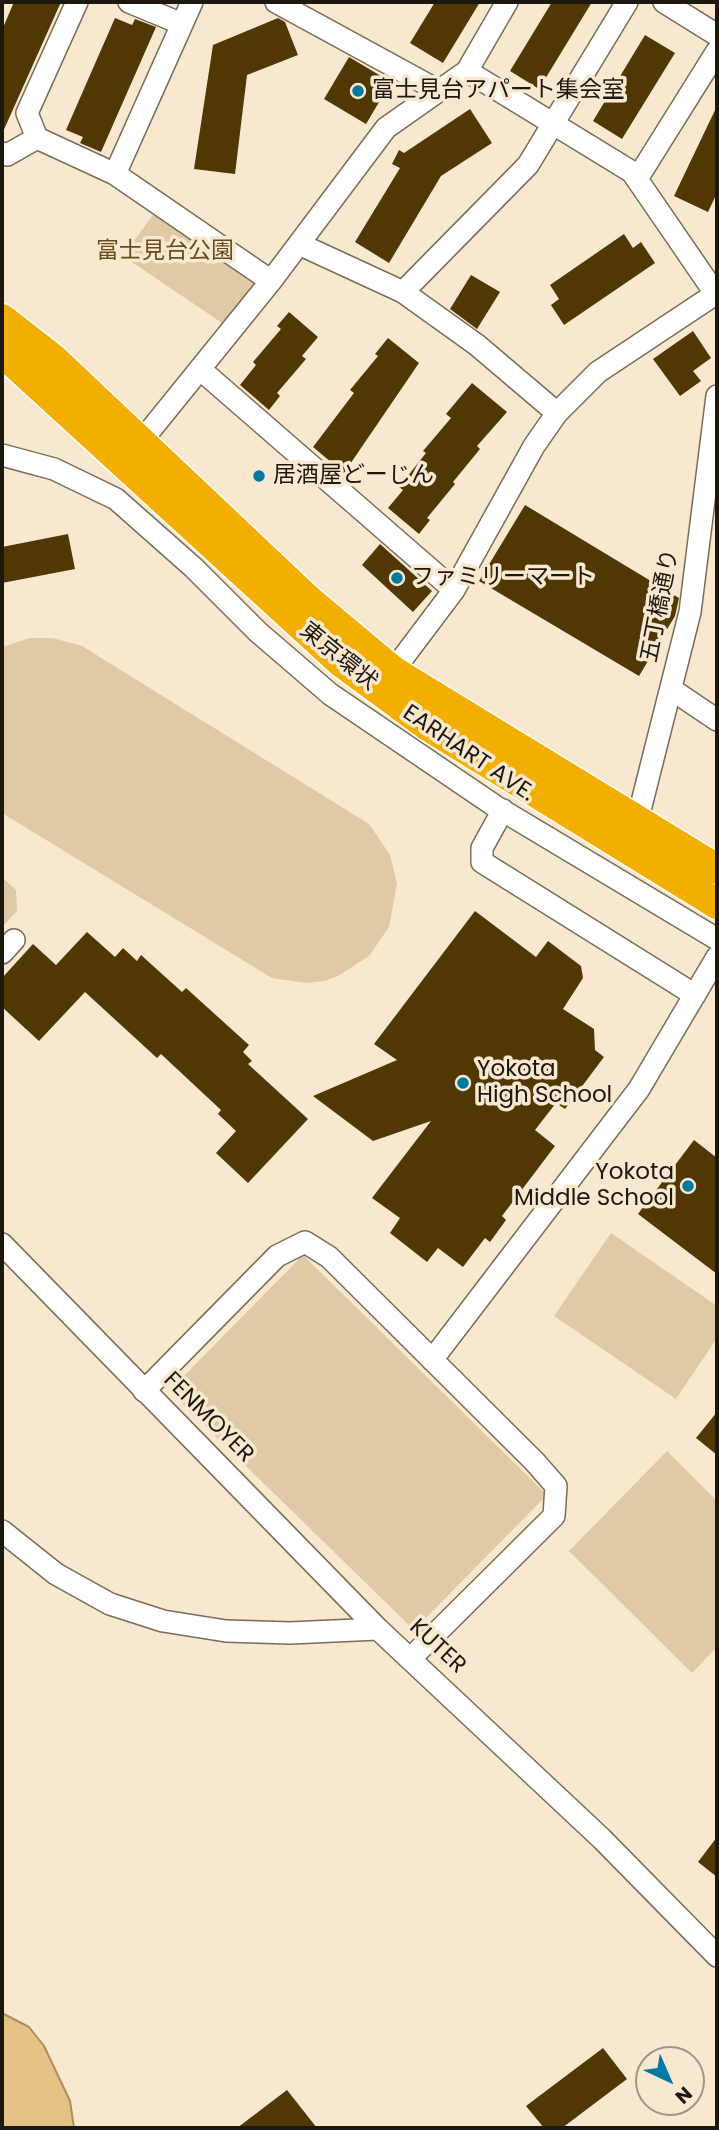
<!DOCTYPE html>
<html>
<head>
<meta charset="utf-8">
<style>
  body { margin:0 }
  #map { position:relative; width:719px; height:2130px; overflow:hidden; background:#f8e8cf; font-family:Poppins,sans-serif }
  canvas { display:block }
  .frame { position:absolute; inset:0; border:4px solid #1d180f; pointer-events:none }
  .north { position:absolute; left:635px; top:2046px; width:70px; height:70px; box-sizing:border-box; background:#f8e8cf; border:2px solid #a09582; border-radius:50%; rotate:136deg; font-size:19px; font-weight:700; line-height:28px; text-align:center; color:#1d180f }
  .north::after { content:''; display:block; margin:auto; width:24px; height:32px; background:#007aa2; clip-path:polygon(50% 0,100% 100%,50% 72%,0 100%) }
</style>
</head>
<body>
<div id="map">
<canvas width="719" height="2130"></canvas>
<div class="frame"></div>
<div class="north">N</div>
</div>
<script>
const ctx = document.querySelector('canvas').getContext('2d');
ctx.lineJoin = 'round';
function paint(path, color) { ctx.fillStyle = color; ctx.fill(path, 'evenodd'); }
const toPath = rows => new Path2D(rows.map(r => 'M' + r).join(''));
function strokePath(path, color, width, dash) { ctx.strokeStyle = color; ctx.lineWidth = width; ctx.lineCap = dash ? 'butt' : 'round'; ctx.setLineDash(dash || []); ctx.stroke(path); }
function write(font, color, halo, rows, align = 'center') {
  ctx.font = font + ' Poppins,"Noto Sans JP",sans-serif'; ctx.lineWidth = 7; ctx.setLineDash([]); ctx.textBaseline = 'middle'; ctx.strokeStyle = halo; ctx.fillStyle = color; for (const [text, x, y, turn = 0] of rows) {
    ctx.save(); ctx.translate(x, y); ctx.rotate((+turn || 0) * Math.PI / 180); ctx.textAlign = isNaN(turn) ? turn : align; if (halo) ctx.strokeText(text, 0, 0); ctx.fillText(text, 0, 0); ctx.restore();
  }
}
paint(toPath([
  [155,212,255,284,222,323,123,256],
  [30,638,53,638,82,646,369,824,390,855,397,884,389,927,369,956,338,976,324,981,306,983,272,978,2,813,2,647],
  [2,877,16,890,17,911,2,927],
  [611,1233,717,1306,717,1338,676,1399,554,1316],
  [303,1255,547,1495,414,1630,169,1391],
  [667,1451,717,1501,717,1647,692,1673,569,1551]
]), '#e0caa6');
const water = toPath([
  [2,2013,29,2027,44,2046,70,2101,74,2128,2,2128,2,2013]
]);
paint(water, '#e7c285');
strokePath(water, '#aa8f62', 2);
paint(toPath([
  [14,2,61,2,2,134,2,30],
  [435,2,480,2,443,63,410,43],
  [552,2,592,2,539,89,510,71],
  [115,18,132,25,135,19,156,27,101,152,80,143,83,137,66,130],
  [278,18,285,22,298,55,247,75,235,174,194,169,213,45],
  [645,35,675,53,622,139,593,121],
  [349,57,391,82,366,124,324,99],
  [717,106,717,193,708,212,674,196],
  [470,109,492,143,441,176,389,263,355,242,400,168,392,164,399,150,404,153],
  [624,234,633,248,641,242,655,263,564,325,551,305,559,299,550,285],
  [471,275,500,292,477,329,450,309],
  [289,312,318,337,302,356,306,359,277,393,280,396,269,410,240,385,256,365,253,362,281,329,277,326],
  [693,331,711,358,693,371,701,381,680,396,653,359],
  [388,338,419,363,344,473,313,447,354,393,350,390,378,356,375,354],
  [472,383,507,412,477,446,480,449,453,482,455,484,427,518,430,520,419,534,388,508,403,490,399,487,426,453,423,451,451,418,446,414],
  [525,505,679,598,675,616,639,676,479,581],
  [68,534,75,569,2,583,2,547],
  [380,544,432,591,413,612,362,565],
  [475,911,536,957,548,941,581,966,583,978,563,1009,594,1029,595,1050,604,1057,565,1109,556,1103,535,1130,555,1146,502,1216,506,1220,490,1242,485,1238,463,1267,438,1248,427,1262,390,1233,400,1218,372,1198,431,1121,373,1141,313,1096,397,1060,374,1044],
  [87,932,115,957,123,948,137,961,141,955,182,992,186,988,249,1045,243,1052,252,1061,248,1064,308,1119,248,1183,216,1153,236,1131,218,1114,221,1110,161,1054,157,1058,85,992,39,1041,2,1007,2,978,33,944,56,965],
  [694,1140,717,1158,717,1274,638,1214],
  [717,1412,717,1455,696,1438],
  [717,1837,717,1877,698,1862],
  [603,2048,627,2079,562,2128,544,2128,526,2106],
  [287,2090,317,2128,237,2128]
]), '#503704');
const minor = toPath([
  [129,2,182,24],
  [276,2,439,91],
  [664,2,717,35],
  [467,71,632,172,715,293],
  [37,138,27,113,77,2],
  [2,153,7,155,37,138,115,174,271,281],
  [115,174,192,2],
  [637,179,717,51],
  [299,244,403,292,477,345,557,413],
  [403,292,528,165,627,2],
  [201,370,454,590],
  [140,443,271,281,386,128,467,71,507,2],
  [2,455,54,469,116,499,194,568,258,632,330,694,495,806,717,939],
  [393,671,454,590,534,446,557,413,598,372,717,293],
  [671,689,717,720],
  [503,810,482,848,482,862,695,995],
  [630,832,637,822,690,612,717,396],
  [2,953,14,940],
  [2,1244,378,1629,602,1839,717,1956],
  [432,1360,639,1089,717,957],
  [144,1391,277,1256,305,1242,329,1257,535,1462,556,1486,554,1516,411,1658],
  [2,1531,56,1574,110,1604,163,1621,226,1631,290,1633,378,1629]
]);
const highway = toPath([
  [2,319,52,358,307,599,393,671,717,869],
  [2,352,341,662,428,726,717,904]
]);
strokePath(minor, '#7b6d57', 24);
strokePath(highway, '#fff', 33);
strokePath(minor, '#fff', 21);
strokePath(highway, '#f3af01', 30);
for (const [x, y, r, color] of [
  [358,91,7,"#007aa2"],
  [259,476,7,"#007aa2"],
  [397,578,7,"#007aa2"],
  [463,1083,7,"#007aa2"],
  [688,1186,7,"#007aa2"]
]) { const dot = new Path2D(); dot.arc(x, y, r, 0, 2 * Math.PI); ctx.fillStyle = color; ctx.fill(dot); strokePath(dot, '#f8e8cf', 2.5); }
write('23px', '#1d180f', '#f8e8cf', [
  ["富士見台アパート集会室",372,91],
  ["居酒屋どーじん",273,476],
  ["ファミリーマート",411,578],
  ["Yokota",477,1070],
  ["High School",477,1096],
  ["Yokota",674,1173,"right"],
  ["Middle School",674,1199,"right"]
], 'left');
write('23px', '#664c1e', '#f8e8cf', [
  ["富士見台公園",165,252]
]);
write('23px', '#1d180f', '#f8e8cf', [
  ["五丁橋通り",661,606,-79],
  ["東京環状",338,657,39],
  ["EARHART AVE.",468,754,34],
  ["FENMOYER",208,1418,45],
  ["KUTER",437,1647,43]
]);
</script>
</body>
</html>
